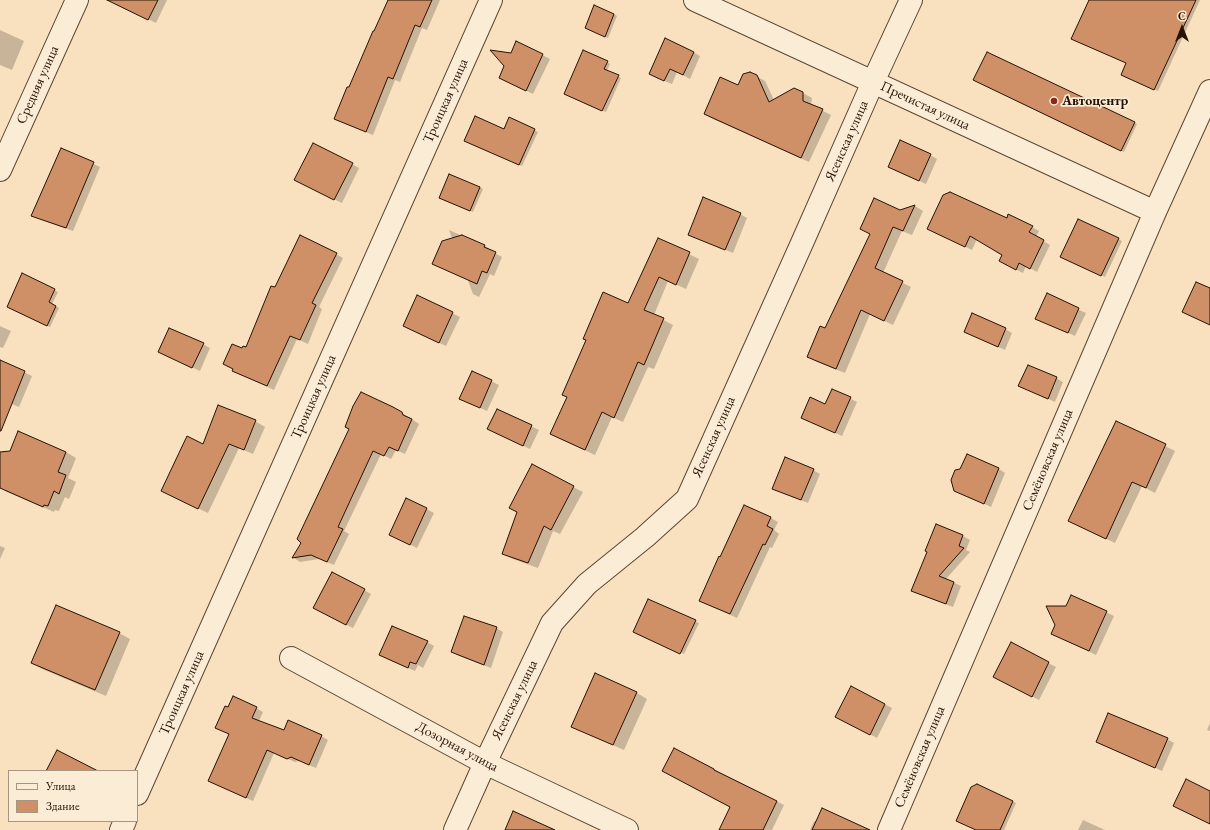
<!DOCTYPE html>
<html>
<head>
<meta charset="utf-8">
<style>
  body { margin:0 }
  #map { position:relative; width:1210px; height:830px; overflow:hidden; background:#f9e1c0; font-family:"EB Garamond",serif }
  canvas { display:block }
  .legend { position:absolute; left:8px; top:770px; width:130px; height:52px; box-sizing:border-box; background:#fbecd6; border:1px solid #a59582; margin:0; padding:5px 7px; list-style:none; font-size:12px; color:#251204 }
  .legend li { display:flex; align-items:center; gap:8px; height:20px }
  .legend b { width:20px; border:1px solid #a59582 }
  .north { position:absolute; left:1162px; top:8px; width:40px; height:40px; -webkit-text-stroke:3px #fbecd6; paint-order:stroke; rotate:0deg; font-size:11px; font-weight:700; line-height:16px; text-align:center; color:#251204 }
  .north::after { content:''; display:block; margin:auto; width:14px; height:18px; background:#251204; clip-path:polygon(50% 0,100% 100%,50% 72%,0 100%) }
</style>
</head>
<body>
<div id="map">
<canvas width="1210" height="830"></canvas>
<ul class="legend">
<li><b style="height:5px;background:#fbecd6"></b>Улица</li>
<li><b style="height:11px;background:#cf9067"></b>Здание</li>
</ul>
<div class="north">С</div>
</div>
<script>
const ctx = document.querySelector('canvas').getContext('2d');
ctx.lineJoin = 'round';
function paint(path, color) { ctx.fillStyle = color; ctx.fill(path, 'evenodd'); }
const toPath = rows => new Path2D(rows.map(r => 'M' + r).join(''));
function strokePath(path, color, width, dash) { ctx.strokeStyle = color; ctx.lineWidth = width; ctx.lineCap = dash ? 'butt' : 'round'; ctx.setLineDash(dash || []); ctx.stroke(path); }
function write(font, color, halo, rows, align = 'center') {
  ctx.font = font + ' "EB Garamond",serif'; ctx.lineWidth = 3.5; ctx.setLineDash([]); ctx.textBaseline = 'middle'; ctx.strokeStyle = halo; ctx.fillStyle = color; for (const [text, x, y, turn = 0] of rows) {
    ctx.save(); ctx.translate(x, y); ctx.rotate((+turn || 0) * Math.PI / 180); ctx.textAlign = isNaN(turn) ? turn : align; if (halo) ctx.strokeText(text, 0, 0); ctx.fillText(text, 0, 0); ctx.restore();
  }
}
paint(toPath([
  [117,0,167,0,156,23,123,7],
  [389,0,440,0,427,30,422,28,400,82,395,80,373,135,342,122,335,118],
  [1090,0,1200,0,1158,91,1126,76,1128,63],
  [614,14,617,16,608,38,589,29],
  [0,30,24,41,12,70,0,65],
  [517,42,550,59,533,94,507,81],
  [693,52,700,56,690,79,677,72,672,84,657,78],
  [607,62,610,64,607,71,621,78,606,112,568,95],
  [756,76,765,81,774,100,803,93,812,98,811,105,831,115,809,162,713,119,705,114,739,87],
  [977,82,1134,123,1137,124,1124,152],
  [504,130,534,130,538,132,522,166,468,142],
  [62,149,100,167,73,231,39,219,32,215],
  [930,155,937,159,926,184,889,167],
  [352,164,359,168,342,203,303,184],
  [480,187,483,189,473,212,443,200],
  [915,206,923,211,912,235,902,231,883,273,911,287,893,325,870,314,845,373,817,362,808,357,826,329,871,234,900,211],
  [740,214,747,218,733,253,696,238],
  [1007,219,1032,227,1039,231,1036,237,1050,245,1037,272,1026,266,1023,273,1007,265,1004,254,977,239,972,250,935,232],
  [449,230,485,246,492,250,491,251,502,257,494,276,490,274,479,297,473,294],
  [658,239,699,259,686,289,668,281,654,315,673,325,654,369,648,367,623,422,612,417,595,455,561,439,628,304],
  [1118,239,1122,241,1105,277,1063,257],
  [336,254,343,258,319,307,322,309,308,344,297,339,274,390,240,374,243,350,246,348,275,289],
  [23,275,58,292,52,304,59,308,50,327,11,309],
  [1047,295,1086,313,1075,336,1044,322],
  [417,296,460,317,446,346,411,330],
  [0,326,11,331,3,348,0,347],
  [1005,329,1012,333,1005,350,965,332],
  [203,344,210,348,200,371,159,352],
  [0,361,32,376,19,407,0,399],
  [472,372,499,385,487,411,467,402],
  [1056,378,1063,382,1055,402,1020,386],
  [833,390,857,402,842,436,809,421,825,405],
  [393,407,419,424,405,454,396,450,391,459,381,454,344,531,349,534,334,565,319,559,300,562,294,558,302,543,350,429],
  [497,410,539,430,530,449,488,429],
  [255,421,265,427,253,454,239,448,208,513,162,491,203,445],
  [1117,422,1175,451,1155,493,1142,486,1115,543,1079,526],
  [18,433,66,452,76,458,68,478,76,482,69,499,65,497,59,511,55,510,54,512,7,492,0,488,0,453,11,452],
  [999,469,1005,473,991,507,955,490],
  [813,470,820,474,808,503,781,492,774,488],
  [573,487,583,492,560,534,553,531,538,568,513,559,503,554],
  [407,499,434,513,417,548,397,538],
  [771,518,778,522,774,530,779,534,772,548,770,547,737,618,700,601,721,558],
  [936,526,963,536,970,540,966,550,970,552,946,579,961,586,953,607,919,594,912,590,928,552],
  [0,546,5,548,0,559],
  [364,590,371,594,353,628,321,612],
  [1071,596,1114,616,1096,655,1052,634],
  [648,600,699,623,684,654,637,634],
  [496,628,503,632,491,668,459,656,452,652],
  [119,633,130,639,106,696,42,669,32,663],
  [427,642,434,646,423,668,418,665,415,671,387,659],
  [1011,644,1056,667,1039,700,1001,680],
  [851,687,892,708,877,738,844,721],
  [637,693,647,699,624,750,583,732,572,726],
  [256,708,263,712,259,721,284,731,321,736,328,740,316,768,299,761,295,762,274,753,253,801,217,785,230,735,223,731],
  [1210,723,1210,731,1207,730],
  [1167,739,1174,743,1162,771,1097,741],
  [675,749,784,805,772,830,725,830,731,806],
  [977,785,1016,803,1004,830,977,830],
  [1083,820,1105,830,1078,830],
  [814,821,817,822,851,830,810,830]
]), '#0003');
const building = toPath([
  [107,0,158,0,148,20,107,0],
  [388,0,432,0,420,27,415,25,393,79,388,77,366,132,334,119,347,87,349,87,373,31,374,31,388,0],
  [1089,0,1196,0,1154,90,1121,75,1126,63,1071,39,1089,0],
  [594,5,614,14,605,37,585,28,594,5],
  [665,38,694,52,683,75,670,69,664,81,649,74,665,38],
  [516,41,543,54,526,91,499,78,504,66,490,50,511,53,516,41],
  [583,50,608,61,604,69,619,75,602,111,564,94,583,50],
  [987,52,1135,122,1121,151,973,80,987,52],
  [750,72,757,75,769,102,794,88,803,92,803,101,823,109,801,158,704,114,720,77,738,85,743,74,750,72],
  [475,116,504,129,509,117,535,129,519,165,464,141,475,116],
  [900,140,931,154,919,181,888,167,900,140],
  [313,143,353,163,334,200,294,180,313,143],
  [61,148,94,162,66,228,31,216,61,148],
  [449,174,480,187,470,211,439,198,449,174],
  [950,192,1007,218,1008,214,1033,226,1029,232,1044,240,1030,269,1019,263,1016,270,999,261,1002,255,970,236,965,247,927,229,943,195,950,192],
  [703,197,741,213,725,250,688,235,703,197],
  [874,198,900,210,915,205,903,231,893,227,875,268,903,281,884,321,861,310,836,369,807,357,820,326,825,328,870,234,860,229,874,198],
  [1078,219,1119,238,1101,276,1060,257,1078,219],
  [300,235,337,253,312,303,316,305,300,340,290,336,267,386,232,371,233,369,223,364,232,344,242,348,243,346,246,347,271,286,275,287,300,235],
  [462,235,485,245,484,247,496,252,487,273,482,271,477,284,432,264,442,241,462,235],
  [658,238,690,252,676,285,659,277,644,310,664,318,644,365,638,362,614,418,602,412,585,450,550,434,567,397,562,395,586,340,583,339,603,292,628,303,658,238],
  [22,273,55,289,49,302,56,306,47,326,7,307,22,273],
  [1196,282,1210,288,1210,325,1182,312,1196,282],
  [1047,293,1079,308,1068,333,1035,319,1047,293],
  [417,295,453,312,439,343,403,326,417,295],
  [972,313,1006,328,998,347,964,332,972,313],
  [169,328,204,343,192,368,158,352,169,328],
  [0,360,25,371,1,431,0,431,0,360],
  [1028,365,1057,377,1048,399,1018,386,1028,365],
  [472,371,492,380,480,408,459,399,472,371],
  [832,389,851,397,835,433,801,418,810,397,825,404,832,389],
  [361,392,393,407,402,412,403,415,412,419,398,451,389,447,384,456,373,451,338,527,343,529,327,562,311,555,292,558,301,543,297,539,349,429,345,427,353,406,361,392],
  [218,405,256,420,244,450,229,444,198,509,161,491,187,436,203,444,218,405],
  [497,409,532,425,523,446,487,429,497,409],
  [1116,421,1166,444,1146,488,1132,482,1106,539,1068,521,1116,421],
  [18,431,66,452,58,472,66,475,59,494,54,491,48,506,44,505,43,507,0,488,0,452,10,451,18,431],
  [967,454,999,468,984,504,954,491,951,480,955,470,960,469,967,454],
  [785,457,814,469,801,500,772,489,785,457],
  [532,464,574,486,551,530,544,526,528,563,502,554,517,512,509,508,532,464],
  [406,498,427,508,410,545,389,535,406,498],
  [744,505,771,517,767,526,773,529,765,545,763,544,730,614,699,601,719,556,720,557,744,505],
  [936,524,963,535,959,546,964,548,939,576,954,582,946,604,911,591,927,552,925,551,936,524],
  [332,572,365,589,346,625,313,608,332,572],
  [1071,595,1107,611,1089,651,1051,634,1055,625,1046,606,1066,606,1071,595],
  [648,599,696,620,680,654,633,632,648,599],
  [56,605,120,632,95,690,31,663,56,605],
  [464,616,497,627,484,665,451,652,464,616],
  [392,626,428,641,416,664,410,662,408,668,379,655,392,626],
  [1011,642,1049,662,1032,697,993,677,1011,642],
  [595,673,637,692,613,745,571,727,595,673],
  [851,686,885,704,870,735,835,717,851,686],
  [233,696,257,707,252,718,284,730,288,720,322,735,309,765,291,757,287,759,267,750,246,798,208,781,229,734,215,728,225,706,228,707,233,696],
  [1108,713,1168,738,1155,768,1096,742,1108,713],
  [674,748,714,769,714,770,777,801,763,830,719,830,730,807,662,771,674,748],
  [57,750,98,771,46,771,57,750],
  [1186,779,1210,791,1210,824,1173,806,1186,779],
  [977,784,1013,801,1000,830,976,830,956,821,971,787,977,784],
  [822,808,870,830,812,830,822,808],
  [513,811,555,830,505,830,513,811]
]);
paint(building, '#cf9067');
strokePath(building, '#251204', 1);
const minor = toPath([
  [695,0,1155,212],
  [0,170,77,0],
  [291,658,485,763,627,830],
  [137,794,491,0],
  [121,830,125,821],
  [455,830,485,763,552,623,587,584,645,537,687,499,802,243,873,82,911,0],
  [889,830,1155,212,1210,91]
]);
strokePath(minor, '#5a4633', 24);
strokePath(minor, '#fbecd6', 22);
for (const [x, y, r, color] of [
  [1054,101,4,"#8f2418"]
]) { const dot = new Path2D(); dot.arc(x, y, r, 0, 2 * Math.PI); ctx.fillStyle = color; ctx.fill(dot); strokePath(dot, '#fbecd6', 1.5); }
write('14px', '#251204', '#fbecd6', [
  ["Средняя улица",38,85,-66],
  ["Троицкая улица",446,101,-66],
  ["Пречистая улица",925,106,25],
  ["Ясенская улица",847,141,-66],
  ["Троицкая улица",314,397,-66],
  ["Ясенская улица",714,437,-66],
  ["Семёновская улица",1048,460,-67],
  ["Троицкая улица",182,693,-66],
  ["Ясенская улица",515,700,-64],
  ["Дозорная улица",457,747,28],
  ["Семёновская улица",920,757,-67]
]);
write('bold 14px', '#251204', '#fbecd6', [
  ["Автоцентр",1062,101]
], 'left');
</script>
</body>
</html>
